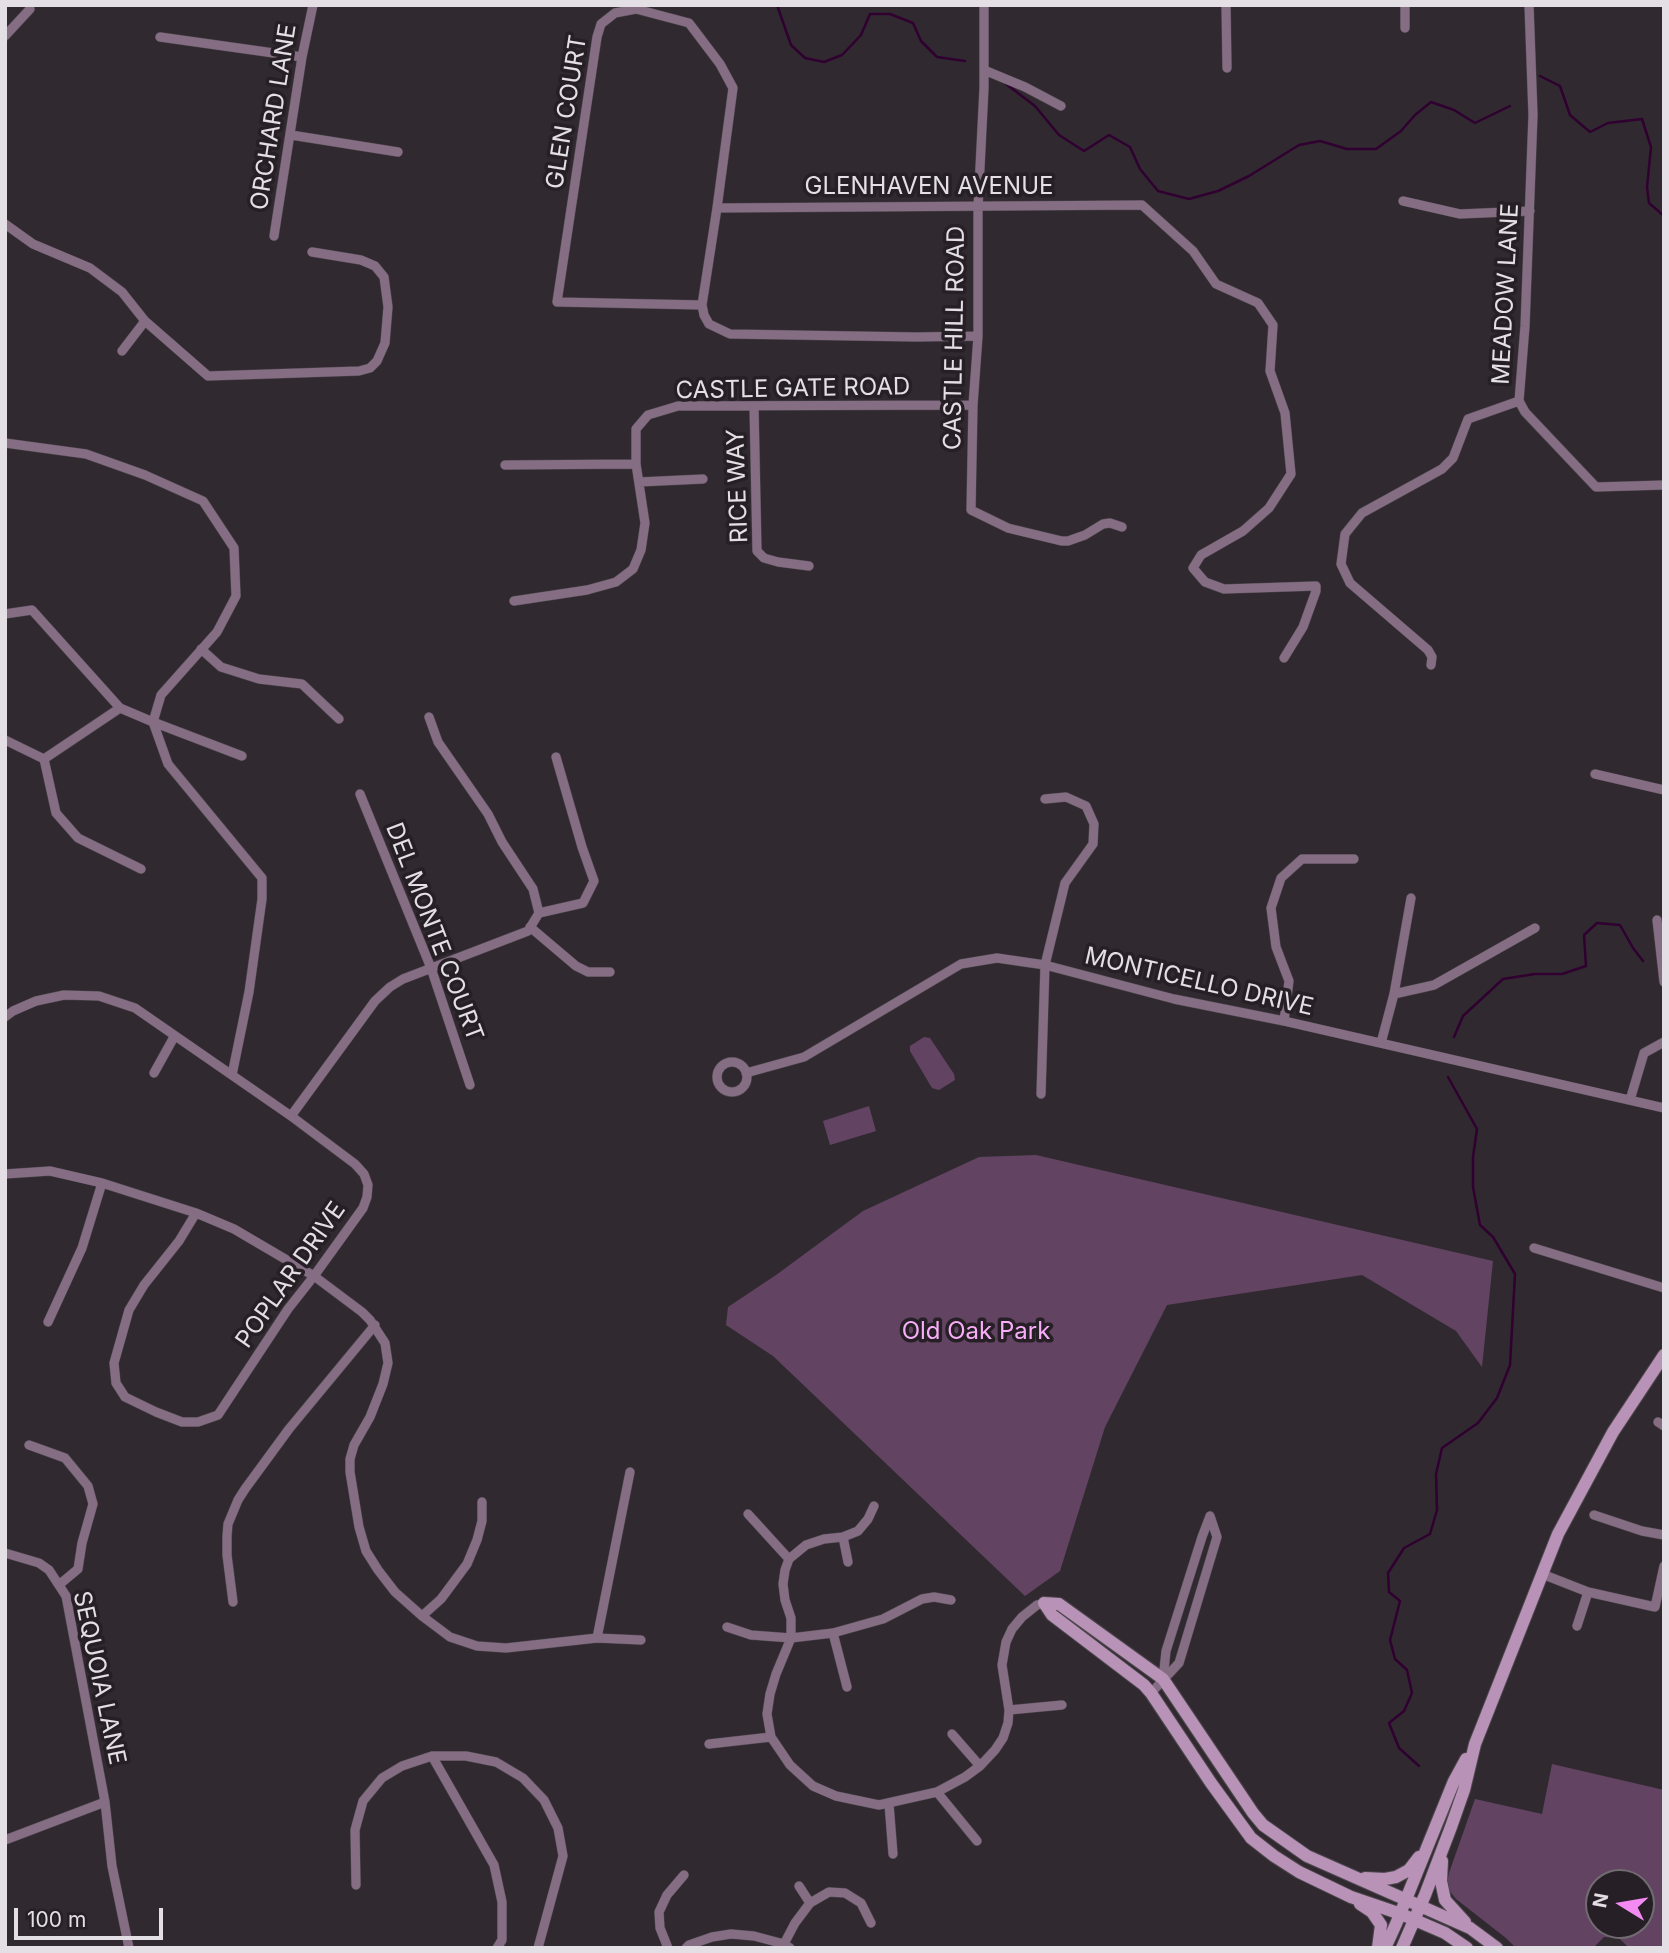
<!DOCTYPE html>
<html>
<head>
<meta charset="utf-8">
<style>
  body { margin:0 }
  #map { position:relative; width:1669px; height:1953px; overflow:hidden; background:#302a30; font-family:Inter,sans-serif }
  canvas { display:block }
  .frame { position:absolute; inset:0; border:7px solid #e4dfe4; pointer-events:none }
  .north { position:absolute; left:1585px; top:1869px; width:70px; height:70px; box-sizing:border-box; background:#262026; border:2px solid #726c72; border-radius:50%; rotate:281deg; font-size:19px; font-weight:700; line-height:28px; text-align:center; color:#e4dfe4 }
  .north::after { content:''; display:block; margin:auto; width:24px; height:32px; background:#f38af2; clip-path:polygon(50% 0,100% 100%,50% 72%,0 100%) }
  .scale { position:absolute; left:14px; top:1908px; width:149px; height:32px; box-sizing:border-box; border:4px solid #e4dfe4; border-top:0; padding-left:9px; font-size:21px; line-height:24px; white-space:nowrap; color:#e4dfe4; -webkit-text-stroke:5px #262026; paint-order:stroke }
</style>
</head>
<body>
<div id="map">
<canvas width="1669" height="1953"></canvas>
<div class="frame"></div>
<div class="north">N</div>
<div class="scale">100 m</div>
</div>
<script>
const ctx = document.querySelector('canvas').getContext('2d');
ctx.lineJoin = 'round';
function paint(path, color) { ctx.fillStyle = color; ctx.fill(path, 'evenodd'); }
const toPath = rows => new Path2D(rows.map(r => 'M' + r).join(''));
function strokePath(path, color, width, dash) { ctx.strokeStyle = color; ctx.lineWidth = width; ctx.lineCap = dash ? 'butt' : 'round'; ctx.setLineDash(dash || []); ctx.stroke(path); }
function write(font, color, halo, rows, align = 'center') {
  ctx.font = font + ' Inter,sans-serif'; ctx.lineWidth = 7; ctx.setLineDash([]); ctx.textBaseline = 'middle'; ctx.strokeStyle = halo; ctx.fillStyle = color; for (const [text, x, y, turn = 0] of rows) {
    ctx.save(); ctx.translate(x, y); ctx.rotate((+turn || 0) * Math.PI / 180); ctx.textAlign = isNaN(turn) ? turn : align; if (halo) ctx.strokeText(text, 0, 0); ctx.fillText(text, 0, 0); ctx.restore();
  }
}
paint(toPath([
  [924,1037,930,1038,954,1074,955,1080,939,1090,932,1088,910,1051,910,1046],
  [869,1106,876,1131,830,1145,823,1121],
  [1036,1155,1493,1261,1482,1367,1456,1331,1362,1275,1167,1305,1105,1427,1060,1571,1025,1596,773,1356,726,1325,728,1307,776,1275,863,1211,979,1157],
  [1552,1764,1664,1790,1664,1948,1629,1948,1619,1938,1604,1937,1593,1948,1516,1948,1506,1938,1456,1899,1448,1889,1447,1883,1449,1873,1475,1799,1542,1814],
  [1599,1883,1641,1883,1641,1925,1599,1925]
]), '#624462');
strokePath(toPath([
  [777,5,791,45,805,58,824,62,842,55,861,35,870,14,890,14,913,23,921,41,937,57,965,61],
  [1540,76,1560,86,1570,115,1590,132,1608,123,1642,119,1651,147,1647,187,1649,203,1664,216],
  [1006,84,1035,106,1059,135,1084,151,1109,135,1130,147,1140,169,1158,191,1189,199,1218,191,1249,176,1299,145,1320,141,1347,149,1376,149,1401,131,1415,115,1431,102,1454,110,1475,123,1510,106],
  [1454,1037,1463,1016,1503,979,1535,974,1562,974,1586,966,1584,935,1597,923,1620,925,1633,948,1643,961],
  [1419,1766,1399,1748,1389,1723,1404,1711,1412,1693,1407,1670,1395,1659,1390,1640,1400,1601,1389,1592,1388,1573,1404,1548,1430,1534,1437,1510,1436,1474,1442,1448,1478,1423,1497,1398,1510,1365,1515,1274,1493,1237,1480,1225,1473,1187,1473,1157,1477,1129,1448,1077]
]), '#2f0030', 2.5);
const street = toPath([
  [984,5,984,88,978,207,978,336,973,405,971,510,1008,528,1062,541,1068,541,1085,535,1103,524,1110,523,1122,527],
  [1226,5,1227,68],
  [1405,5,1405,28],
  [1529,5,1533,115,1525,326,1519,401,1525,412,1596,487,1664,485],
  [5,36,30,9],
  [160,37,302,57],
  [984,70,1025,87,1061,106],
  [291,135,398,152],
  [1403,201,1460,214,1530,211],
  [717,208,1142,205,1193,251,1216,284,1258,303,1273,325,1270,371,1285,413,1291,474,1269,508,1243,531,1201,555,1193,568,1205,582,1224,589,1316,586,1316,591,1303,627,1284,658],
  [5,224,33,244,90,268,122,292,145,321,208,376,359,371,370,368,377,361,385,343,388,307,384,277,375,266,361,260,312,252],
  [274,236,302,57,313,5],
  [702,305,717,208,733,88,720,64,689,23,636,9,615,13,601,24,597,37,557,302,702,305,704,315,709,324,730,334,917,337,978,336],
  [122,351,145,321],
  [754,406,757,551,764,558,778,562,809,566],
  [5,443,86,454,145,475,203,501,234,548,236,596,217,632,161,695,153,722,168,764,262,878,262,899,249,992,232,1075],
  [505,465,636,464],
  [639,482,703,479],
  [514,601,587,590,616,582,633,569,641,550,645,523,636,464,636,429,648,415,678,406,973,405],
  [5,614,32,610,120,708,153,722,242,756],
  [201,649,221,667,259,679,302,684,339,719],
  [1431,665,1432,657,1428,650,1350,583,1341,564,1345,534,1362,513,1442,469,1453,458,1468,419,1519,401],
  [5,740,44,759],
  [44,759,56,813,78,838,141,869],
  [44,759,120,708],
  [1595,774,1664,790],
  [360,794,431,968,470,1085],
  [539,913,583,903,594,881,582,847,556,757],
  [1657,920,1664,982],
  [530,927,576,966,588,972,610,972],
  [1394,994,1411,898],
  [5,1017,13,1011,36,1001,64,995,99,996,135,1008,291,1116,355,1164,364,1174,368,1185,367,1197,363,1208,314,1276,288,1309,218,1415,198,1422,182,1422,156,1412,125,1397,116,1383,114,1363,129,1310,144,1285,179,1241,196,1213],
  [1284,1021,1289,981,1276,947,1271,908,1281,878,1302,859,1354,859],
  [1381,1043,1394,994,1434,985,1535,928],
  '717 1077a15 15 0 1 1 30 0a15 15 0 1 1-30 0Z',
  [154,1073,174,1037],
  [746,1073,804,1057,961,964,997,958,1045,965,1174,999,1284,1021,1664,1108],
  [1041,1094,1045,965,1065,883,1093,844,1094,824,1086,806,1066,797,1045,799],
  [1630,1100,1644,1053,1664,1042],
  [291,1116,375,1001,390,987,403,979,528,931,539,913,533,889,502,842,488,814,438,742,429,717],
  [5,1174,50,1171,102,1183,196,1213,234,1229,314,1276,362,1312,370,1320,385,1343,388,1363,383,1384,370,1417,354,1445,350,1459,350,1472,359,1527,366,1551,378,1570,395,1592,422,1616,450,1637,477,1646,506,1648,597,1638,641,1640],
  [1534,1248,1664,1288],
  [48,1322,82,1248,102,1183],
  [1658,1422,1664,1426],
  [29,1445,65,1458,88,1486,93,1504,82,1543,78,1569,60,1584],
  [874,1506,868,1519,858,1531,843,1537,824,1539,806,1545,789,1559,785,1570,783,1584,785,1600,791,1618,791,1638,776,1674,770,1694,767,1714,771,1737,790,1765,813,1786,836,1796,879,1805,937,1792,965,1777,980,1766,995,1750,1003,1738,1008,1723,1009,1710,1002,1665,1006,1642,1012,1629,1022,1617,1037,1605,1044,1603],
  [748,1514,789,1559],
  [1594,1515,1642,1531,1664,1535],
  [843,1537,848,1562],
  [5,1553,39,1563,49,1570,66,1596,105,1802,112,1866,129,1948],
  [1542,1574,1588,1592,1655,1607,1664,1566],
  [233,1602,227,1555,227,1536,228,1524,238,1500,245,1489,289,1429,375,1325],
  [422,1616,441,1599,467,1564,477,1540,482,1521,482,1502],
  [1577,1626,1588,1592],
  [727,1627,751,1635,791,1638,833,1633,883,1619,922,1599,934,1597,951,1600],
  [833,1633,847,1687],
  [597,1638,630,1472],
  [1163,1679,1166,1651,1202,1537,1210,1516],
  [1151,1693,1179,1663,1217,1537,1210,1516],
  [1009,1710,1062,1705],
  [952,1734,980,1766],
  [709,1744,771,1737],
  [432,1756,494,1865,502,1902,502,1940,497,1948],
  [937,1792,977,1841],
  [889,1804,893,1854],
  [5,1840,105,1802],
  [356,1885,355,1830,363,1801,382,1778,402,1766,432,1756,466,1756,496,1762,523,1778,544,1800,558,1828,563,1856,538,1948],
  [799,1886,810,1903],
  [784,1944,795,1923,810,1903,829,1892,845,1893,861,1903,871,1923],
  [668,1948,660,1928,659,1912,667,1895,684,1875],
  [686,1948,689,1945,712,1937,731,1934,754,1936,784,1944,790,1948]
]);
const secondary = toPath([
  [1044,1603,1059,1604,1163,1679,1253,1813,1263,1825,1307,1856,1470,1928,1497,1948],
  [1044,1603,1052,1615,1144,1685,1151,1693,1211,1783,1251,1838,1274,1856,1299,1872,1351,1897,1401,1914,1445,1933,1467,1948],
  [1442,1861,1441,1881,1445,1900,1465,1922],
  [1365,1878,1385,1879,1396,1877,1409,1870,1419,1857],
  [1360,1904,1372,1912,1381,1925,1378,1948],
  [1385,1948,1396,1924,1454,1781,1466,1759],
  [1402,1948,1425,1895,1451,1827,1464,1790,1475,1744,1558,1534,1613,1432,1664,1355]
]);
strokePath(street, '#4d474d', 10);
strokePath(secondary, '#4d474d', 14);
strokePath(street, '#856d84', 9);
strokePath(secondary, '#b892b7', 12);
write('24px', '#e4dfe4', '#262026', [
  ["GLEN COURT",567,112,-81],
  ["ORCHARD LANE",274,117,-81],
  ["GLENHAVEN AVENUE",929,187],
  ["MEADOW LANE",1506,294,-87],
  ["CASTLE HILL ROAD",955,338,-89],
  ["CASTLE GATE ROAD",793,389,-1],
  ["RICE WAY",738,486,-92],
  ["DEL MONTE COURT",434,932,69],
  ["MONTICELLO DRIVE",1199,982,13],
  ["POPLAR DRIVE",291,1275,-55],
  ["SEQUOIA LANE",99,1678,78]
]);
write('24px', '#f9adf8', '#262026', [
  ["Old Oak Park",976,1332]
]);
</script>
</body>
</html>
